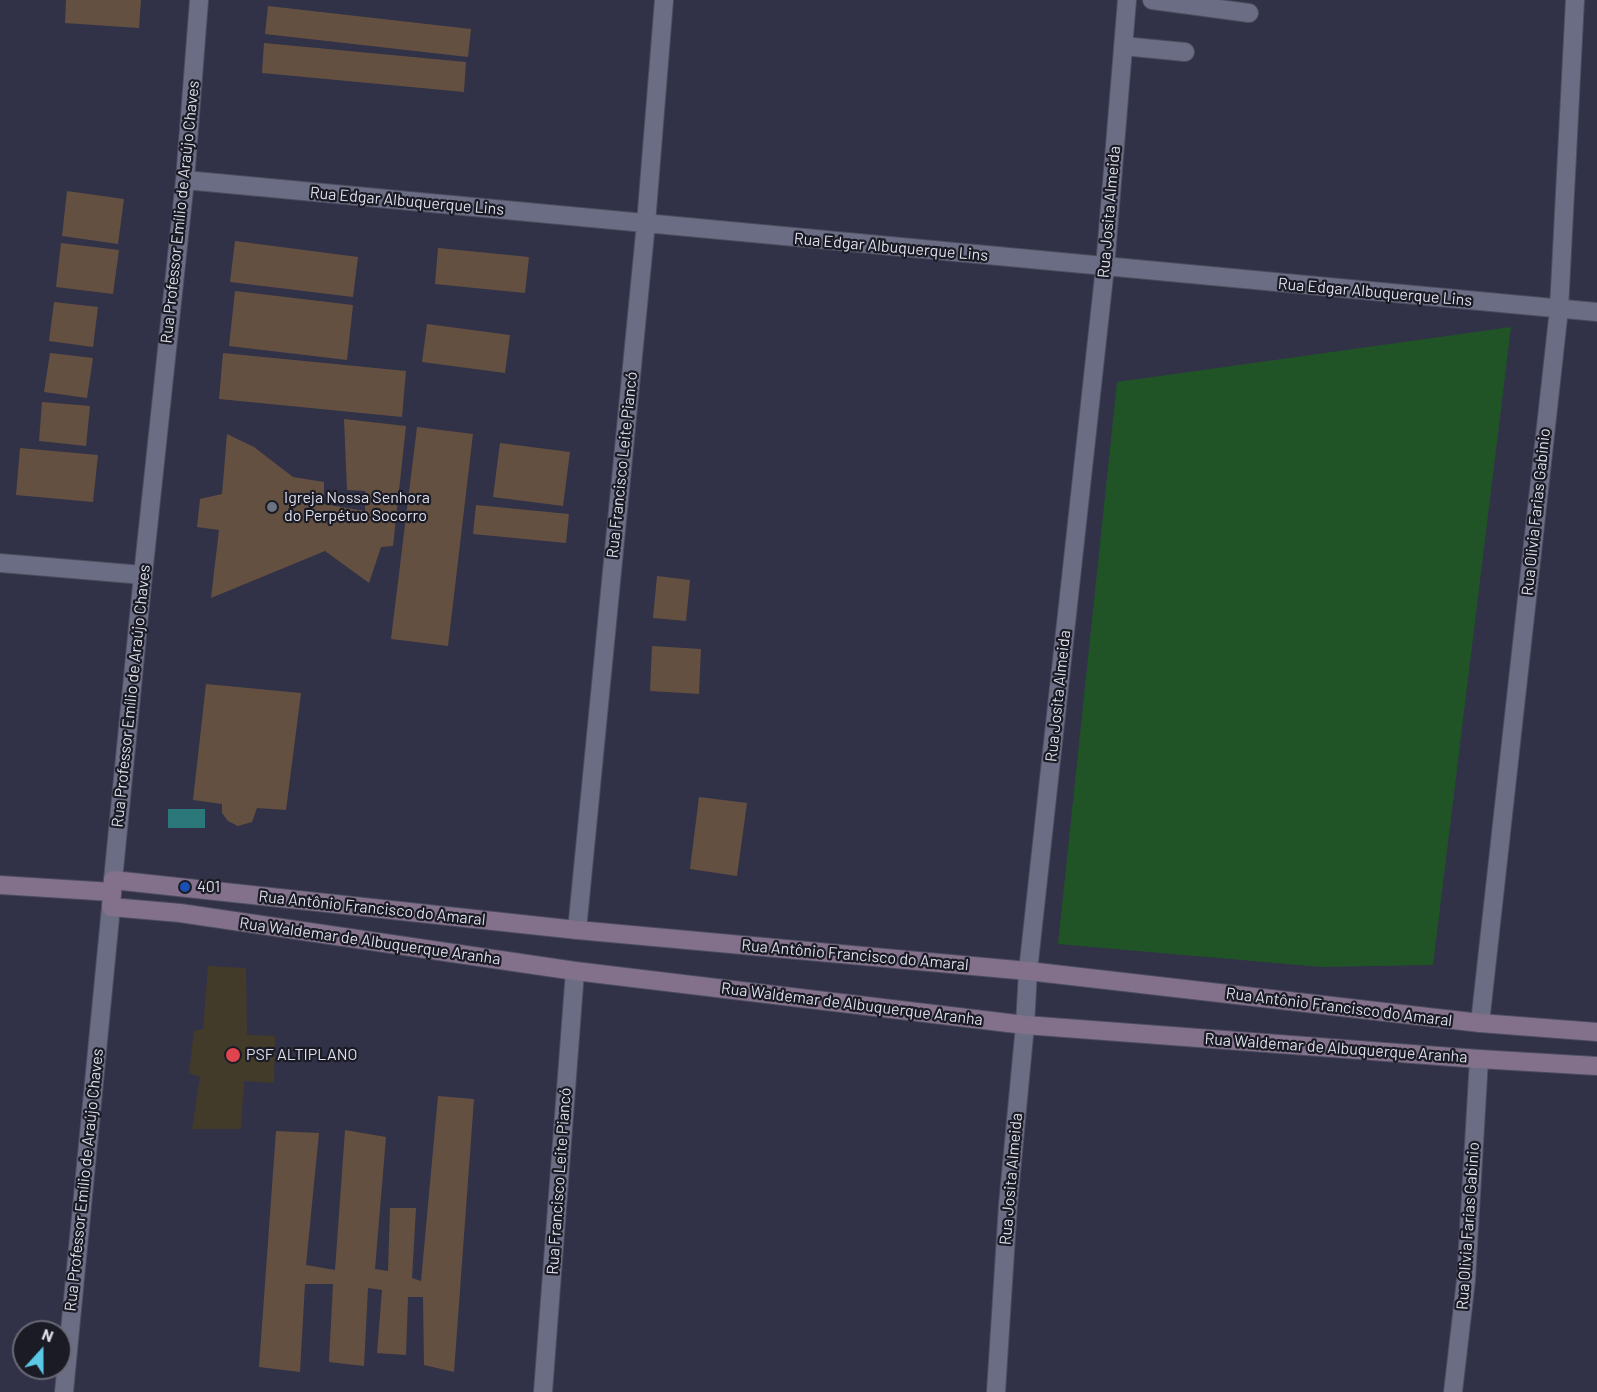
<!DOCTYPE html>
<html>
<head>
<meta charset="utf-8">
<style>
  body { margin:0 }
  #map { position:relative; width:1597px; height:1392px; overflow:hidden; background:#313247; font-family:Barlow,sans-serif }
  canvas { display:block }
  .north { position:absolute; left:12px; top:1320px; width:60px; height:60px; box-sizing:border-box; background:#1a1b24; border:2px solid #686974; border-radius:50%; rotate:21deg; font-size:16px; font-weight:700; line-height:24px; text-align:center; color:#dedfed }
  .north::after { content:''; display:block; margin:auto; width:21px; height:27px; background:#5ac8e6; clip-path:polygon(50% 0,100% 100%,50% 72%,0 100%) }
</style>
</head>
<body>
<div id="map">
<canvas width="1597" height="1392"></canvas>
<div class="north">N</div>
</div>
<script>
const ctx = document.querySelector('canvas').getContext('2d');
ctx.lineJoin = 'round';
function paint(path, color) { ctx.fillStyle = color; ctx.fill(path, 'evenodd'); }
const toPath = rows => new Path2D(rows.map(r => 'M' + r).join(''));
function strokePath(path, color, width, dash) { ctx.strokeStyle = color; ctx.lineWidth = width; ctx.lineCap = dash ? 'butt' : 'round'; ctx.setLineDash(dash || []); ctx.stroke(path); }
function write(font, color, halo, rows, align = 'center') {
  ctx.font = font + ' Barlow,sans-serif'; ctx.lineWidth = 4.5; ctx.setLineDash([]); ctx.textBaseline = 'middle'; ctx.strokeStyle = halo; ctx.fillStyle = color; for (const [text, x, y, turn = 0] of rows) {
    ctx.save(); ctx.translate(x, y); ctx.rotate((+turn || 0) * Math.PI / 180); ctx.textAlign = isNaN(turn) ? turn : align; if (halo) ctx.strokeText(text, 0, 0); ctx.fillText(text, 0, 0); ctx.restore();
  }
}
paint(toPath([
  [208,966,246,968,247,1035,275,1036,274,1083,244,1081,241,1129,192,1129,200,1077,189,1073,194,1031,203,1029]
]), '#433b2a');
paint(toPath([
  [1511,327,1433,965,1321,967,1058,944,1117,382]
]), '#205426');
paint(toPath([
  [168,809,205,809,205,828,168,828]
]), '#2c7779');
paint(toPath([
  [66,0,141,0,139,28,65,23],
  [268,6,471,29,468,57,265,34],
  [264,43,466,62,464,92,262,73],
  [67,191,124,199,118,244,62,236],
  [235,241,358,257,353,297,230,282],
  [61,243,119,250,113,294,56,287],
  [438,248,529,257,525,293,435,284],
  [235,291,353,305,347,360,229,346],
  [54,302,98,307,93,347,49,341],
  [427,324,510,335,505,373,422,362],
  [50,353,93,358,87,398,44,392],
  [223,353,406,371,402,417,219,399],
  [42,402,90,406,86,446,39,441],
  [344,419,406,426,393,546,381,547,369,583,325,551,211,598,219,530,197,527,200,499,222,494,227,434,254,447,293,477,324,482,324,504,365,511,365,491,347,490],
  [417,427,473,434,448,646,391,639],
  [500,443,570,452,563,506,493,497],
  [20,448,98,455,93,502,16,495],
  [476,505,569,514,566,543,473,534],
  [657,576,690,580,686,621,653,618],
  [652,646,701,649,699,694,650,691],
  [206,684,301,693,286,810,257,808,252,822,238,826,228,821,222,813,222,804,193,800],
  [699,797,747,803,737,876,690,869],
  [438,1096,474,1099,454,1372,424,1365,423,1297,408,1297,406,1355,377,1353,382,1290,368,1288,364,1366,329,1362,333,1284,305,1284,300,1372,259,1367,276,1131,319,1133,306,1265,335,1270,345,1130,386,1137,375,1269,388,1271,390,1208,416,1208,412,1278,421,1281]
]), '#645040');
const street = toPath([
  [1152,0,1249,13],
  [1123,46,1185,52],
  [185,180,1597,312],
  [0,563,143,575],
  [113,880,143,575,185,180,199,0],
  [577,930,646,223,664,0],
  [1480,1023,1559,309,1575,0],
  [64,1392,111,907],
  [543,1392,575,971],
  [996,1392,1008,1205,1025,1025,1028,971,1105,267,1127,0],
  [1453,1392,1466,1280,1479,1059]
]);
const secondary = toPath([
  [0,885,112,892],
  [1597,1032,1480,1023,1028,971,577,930,113,880,111,907,180,913,575,971,1025,1025,1479,1059,1597,1066]
]);
strokePath(street, '#4c4d5e', 20);
strokePath(secondary, '#4c4d5e', 20);
strokePath(street, '#6b6d84', 18);
strokePath(secondary, '#83718c', 18);
for (const [x, y, r, color] of [
  [272,507,6,"#6b7280"],
  [185,887,6,"#1a4fb4"],
  [233,1055,8,"#e0444e"]
]) { const dot = new Path2D(); dot.arc(x, y, r, 0, 2 * Math.PI); ctx.fillStyle = color; ctx.fill(dot); strokePath(dot, '#1a1b24', 2); }
write('16px', '#dedfed', '#1a1b24', [
  ["Rua Edgar Albuquerque Lins",407,201,5],
  ["Rua Professor Emílio de Araújo Chaves",180,212,-84],
  ["Rua Josita Almeida",1109,212,-85],
  ["Rua Edgar Albuquerque Lins",891,247,5],
  ["Rua Edgar Albuquerque Lins",1375,292,5],
  ["Rua Francisco Leite Piancó",622,465,-84],
  ["Rua Olivia Farias Gabinio",1536,512,-84],
  ["Rua Professor Emílio de Araújo Chaves",131,696,-84],
  ["Rua Josita Almeida",1058,696,-84],
  ["Rua Antônio Francisco do Amaral",372,908,6],
  ["Rua Waldemar de Albuquerque Aranha",370,941,8],
  ["Rua Antônio Francisco do Amaral",855,955,5],
  ["Rua Waldemar de Albuquerque Aranha",852,1004,7],
  ["Rua Antônio Francisco do Amaral",1339,1007,7],
  ["Rua Waldemar de Albuquerque Aranha",1336,1048,4],
  ["Rua Josita Almeida",1011,1179,-85],
  ["Rua Professor Emílio de Araújo Chaves",84,1180,-84],
  ["Rua Francisco Leite Piancó",559,1181,-86],
  ["Rua Olivia Farias Gabinio",1468,1226,-86]
]);
write('16px', '#dedfed', '#1a1b24', [
  ["Igreja Nossa Senhora",284,498],
  ["do Perpétuo Socorro",284,516],
  ["401",197,887],
  ["PSF ALTIPLANO",246,1055]
], 'left');
</script>
</body>
</html>
